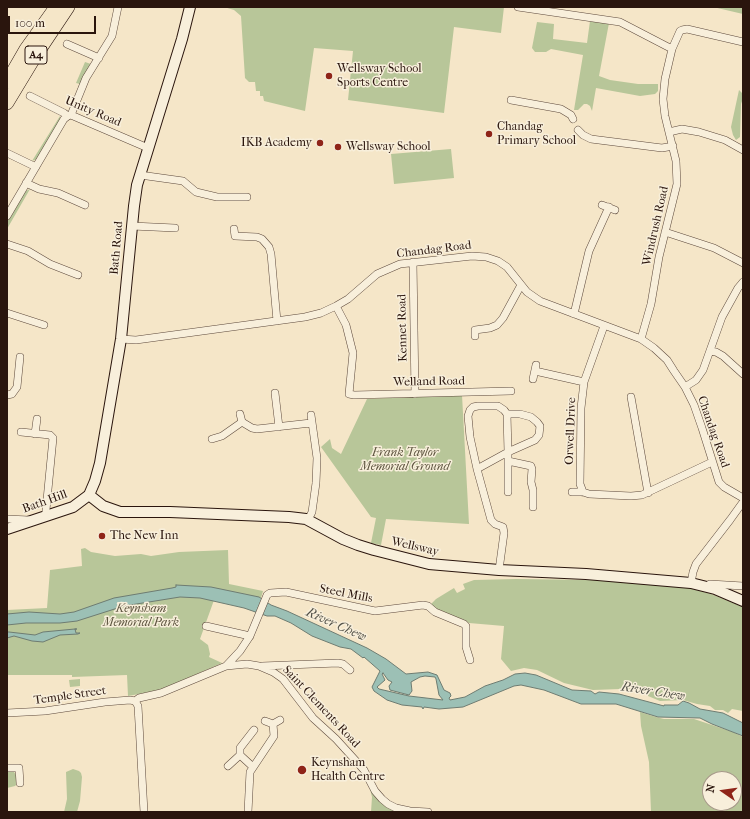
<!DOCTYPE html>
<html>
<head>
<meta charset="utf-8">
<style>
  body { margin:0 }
  #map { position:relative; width:750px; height:819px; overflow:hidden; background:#f5e6c8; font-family:"IM FELL French Canon",serif }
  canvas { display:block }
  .frame { position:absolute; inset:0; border:8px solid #2a150d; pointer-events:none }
  .north { position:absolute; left:702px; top:771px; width:40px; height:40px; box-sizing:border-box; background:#f8efdb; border:1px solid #a69889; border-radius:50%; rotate:283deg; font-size:11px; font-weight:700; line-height:16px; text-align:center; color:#2a150d }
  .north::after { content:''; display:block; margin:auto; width:14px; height:18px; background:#8f2418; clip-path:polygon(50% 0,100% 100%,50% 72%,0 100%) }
  .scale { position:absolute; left:8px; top:16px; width:88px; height:18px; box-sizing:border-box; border:2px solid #2a150d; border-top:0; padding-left:5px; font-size:12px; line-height:14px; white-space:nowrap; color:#2a150d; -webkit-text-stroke:3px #f8efdb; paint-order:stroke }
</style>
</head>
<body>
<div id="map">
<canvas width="750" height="819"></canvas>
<div class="frame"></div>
<div class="north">N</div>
<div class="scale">100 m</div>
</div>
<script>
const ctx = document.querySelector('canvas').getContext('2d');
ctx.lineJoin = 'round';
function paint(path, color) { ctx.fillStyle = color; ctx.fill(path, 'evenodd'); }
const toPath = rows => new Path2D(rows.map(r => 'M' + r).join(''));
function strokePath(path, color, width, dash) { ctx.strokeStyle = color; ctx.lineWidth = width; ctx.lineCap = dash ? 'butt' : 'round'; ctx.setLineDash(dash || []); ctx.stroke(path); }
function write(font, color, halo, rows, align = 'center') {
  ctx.font = font + ' "IM FELL French Canon",serif'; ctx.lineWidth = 3; ctx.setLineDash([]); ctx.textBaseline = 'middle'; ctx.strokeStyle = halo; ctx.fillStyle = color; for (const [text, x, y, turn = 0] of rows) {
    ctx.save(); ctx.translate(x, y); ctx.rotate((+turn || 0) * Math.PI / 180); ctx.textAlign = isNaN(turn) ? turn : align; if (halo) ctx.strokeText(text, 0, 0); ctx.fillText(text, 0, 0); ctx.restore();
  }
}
paint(toPath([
  [224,7,504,7,501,33,454,27,444,113,348,100,353,51,314,48,305,111,264,101,263,96,260,96,260,91,256,91,255,82,249,82,245,78,241,16,234,10],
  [713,7,743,7,743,14],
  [590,21,609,23,599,76,610,80,638,84,658,84,658,91,655,94,640,96,596,88,592,111,590,106,587,104,584,104,578,110,574,110,583,55,551,49,546,52,535,52,532,48,537,22,554,24,553,39,587,43],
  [85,62,91,64,80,84,76,83],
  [739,90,743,94,743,98,741,104,740,137,736,140,733,135,731,127],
  [60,116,60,120,37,159,32,161],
  [451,149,454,178,394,184,391,154],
  [30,189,7,229,7,221,23,195,26,191],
  [462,395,469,524,386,519,381,545,371,543,376,518,371,517,321,447,330,439,332,448,341,454,367,399],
  [85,548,91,552,115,556,141,554,151,556,179,552,228,550,229,584,263,591,261,598,218,589,200,639,208,645,210,654,209,657,222,663,161,690,128,696,127,675,72,677,72,675,7,675,7,610,47,608,50,570,82,566,81,549],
  [516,579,596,580,689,588,711,594,743,607,743,711,732,709,728,713,723,710,715,710,710,706,697,704,683,700,660,701,648,696,648,688,593,690,564,683,537,670,524,668,511,671,501,659,504,626,469,623,433,609,431,604,436,599,454,588,457,593,465,589,463,584,474,580],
  [80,679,80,686,70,687,69,680],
  [640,712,656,717,664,719,694,719,733,732,743,737,743,812,651,812,649,762,641,726],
  [710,779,734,779,734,803,710,803],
  [73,769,79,771,81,773,82,777,80,801,77,812,64,812,67,799,66,772],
  [7,772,14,772,16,775,16,785,15,786,7,788],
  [370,789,405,812,371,812,372,797]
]), '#b8c699');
const water = toPath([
  [176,585,211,587,259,597,271,605,287,611,367,648,386,659,406,674,428,672,437,675,444,690,450,693,451,696,449,698,450,700,465,697,485,686,503,680,515,674,525,673,536,675,572,690,591,691,595,694,599,692,619,694,664,706,664,705,678,705,683,701,689,703,700,709,723,713,743,723,743,736,712,724,700,718,658,717,616,704,581,704,544,690,521,685,514,686,463,707,439,709,424,707,423,709,422,707,402,705,387,700,374,691,372,687,380,671,364,657,363,658,351,649,340,647,312,636,291,623,275,616,267,616,244,608,200,598,180,597,124,606,77,621,60,623,26,623,7,625,7,614,29,612,60,614,74,612,114,598,172,588,176,587,176,585],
  [383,673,388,680,392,682,389,686,390,690,409,695,412,691,411,682,420,677,425,676,435,677,436,679,439,695,443,700,409,696,379,689,377,687,385,680,382,674,383,673],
  [75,629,77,629,75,629,76,633,80,633,78,634,60,635,43,642,32,641,14,636,7,638,7,632,9,632,35,635,43,632,75,629]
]);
paint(water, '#9cc0b5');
strokePath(water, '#6e7c72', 1);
const street = toPath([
  [518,7,620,22,672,49],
  [67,44,99,58],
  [30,96,64,113,68,116,71,115,148,148],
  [511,100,561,109,571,115,573,119],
  [71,115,86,78,112,36,118,7],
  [578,130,583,135,591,139,662,148,673,146],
  [669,132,682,129,699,132,725,140,743,150],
  [7,153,36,167],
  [140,175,183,181,196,192,217,197,247,197],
  [26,183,39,189,58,193,85,205],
  [602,205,615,210],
  [7,216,64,119,68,116],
  [132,226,175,228],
  [234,229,235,236,257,237,262,239,269,247,271,254,277,321],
  [665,232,714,248,743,263],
  [7,244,28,251,50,264,78,275],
  [413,262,415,394],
  [336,306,346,325,353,353,349,394,354,395,511,391],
  [7,313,44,325],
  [574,314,589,251,609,207],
  [475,336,475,330,490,328,497,325,503,318,521,285],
  [121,339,136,340,305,317,321,313,336,306,348,299,377,274,400,264,472,256,486,257,498,261,507,267,527,292,540,301,641,339,654,348,667,360,674,371,685,387,694,405,702,428,719,482,724,487,743,498],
  [641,339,651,304,659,257,677,184,676,161,665,116,663,99,665,79,672,49,680,31,682,30,687,29,743,42],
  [710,351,716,352,723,356,743,374],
  [535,371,584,382],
  [533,379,536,365],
  [685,387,696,380,703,370,722,317,738,288,743,282],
  [275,393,279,427],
  [7,395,12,394,17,387,20,357],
  [631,397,648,493],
  [240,414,242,422],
  [21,432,50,435,53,438,46,510,46,516],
  [35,434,37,419],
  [212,439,222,436,242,422,252,428,257,429,311,423],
  [508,461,531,466,532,469,531,482,533,490,533,507],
  [477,469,508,452,507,414],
  [572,492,583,492,589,494,631,496,642,495,712,462],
  [583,492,580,484,581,408,584,382,604,326],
  [7,519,29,520],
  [308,520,312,512,316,483,317,458,311,415],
  [499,570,504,533,503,527,495,524,491,520,477,469,470,437,468,416,470,410,473,407,478,406,498,406,504,410,507,414,520,414,531,417,537,422,540,426,539,435,535,440,508,452,508,492],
  [691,583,693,572,696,564,730,520,743,502],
  [710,584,743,586],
  [206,626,250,636],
  [226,666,240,651,250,636,267,595,270,593,286,592,375,611,423,605,428,606,435,612,464,624,466,626,466,647,470,660],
  [262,666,338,663,343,664,350,670],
  [135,701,139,698,161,693,226,666,247,664,259,666,273,672,283,679,313,718,336,739,356,761,364,770,375,791,382,799,388,804,396,808,410,811,428,812],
  [135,701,138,706,144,812],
  [7,713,45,711,105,702,130,700,135,701],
  [265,721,273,724,280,720],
  [240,755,253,767],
  [228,766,240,755,240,748,254,730],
  [7,768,19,768,20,783],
  [248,812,250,772,274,736,273,724]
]);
const secondary = toPath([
  [89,495,103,506,120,512,170,512,289,517,306,519,343,539,358,545,374,550,429,564,499,570,586,574,691,583,715,589,743,601],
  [7,529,73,507,89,495,95,481,100,463,121,339,134,206,137,185,182,39,190,7]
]);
const highway = toPath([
  [7,82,26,49,56,7],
  [7,103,36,55,68,7]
]);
strokePath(street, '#5d493c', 8);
strokePath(secondary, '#2a150d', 12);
strokePath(highway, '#2a150d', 14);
strokePath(street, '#f8efdb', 7);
strokePath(secondary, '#f8efdb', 10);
strokePath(highway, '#f5e6c8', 13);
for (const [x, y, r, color] of [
  [329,76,4,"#8f2418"],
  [489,134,4,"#8f2418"],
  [320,143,4,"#8f2418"],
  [338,147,4,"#8f2418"],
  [102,536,4,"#8f2418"],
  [302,770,5,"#8f2418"]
]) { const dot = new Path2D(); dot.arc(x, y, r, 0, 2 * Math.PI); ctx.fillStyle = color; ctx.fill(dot); strokePath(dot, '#f8efdb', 1.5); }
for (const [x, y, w] of [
  [36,55,22]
]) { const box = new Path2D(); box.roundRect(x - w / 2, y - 9, w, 18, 3); ctx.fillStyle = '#f8efdb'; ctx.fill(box); strokePath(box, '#2a150d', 1); }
write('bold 11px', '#2a150d', null, [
  ["A4",36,55]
]);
write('12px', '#2a150d', '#f8efdb', [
  ["Wellsway School",337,69],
  ["Sports Centre",337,83],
  ["Chandag",497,127],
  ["Primary School",497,141],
  ["IKB Academy",312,143,"right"],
  ["Wellsway School",346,147],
  ["The New Inn",110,536],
  ["Keynsham",311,763],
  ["Health Centre",311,777]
], 'left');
write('12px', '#2a150d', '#f8efdb', [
  ["Unity Road",93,112,23],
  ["Windrush Road",656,226,-77],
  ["Bath Road",117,248,-85],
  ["Chandag Road",434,250,-7],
  ["Kennet Road",403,328,-91],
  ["Welland Road",429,382,-1],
  ["Orwell Drive",571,431,-88],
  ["Chandag Road",713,432,71],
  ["Bath Hill",45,502,-20],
  ["Wellsway",415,547,13],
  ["Steel Mills",346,594,11],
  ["Temple Street",70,696,-8],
  ["Saint Clements Road",321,707,47]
]);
write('italic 12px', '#5c533e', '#f8efdb', [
  ["Frank Taylor",405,453],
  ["Memorial Ground",405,467],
  ["Keynsham",141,609],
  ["Memorial Park",141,623]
]);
write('italic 13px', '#525148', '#f8efdb', [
  ["River Chew",336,625,24],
  ["River Chew",653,692,9]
]);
</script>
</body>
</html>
